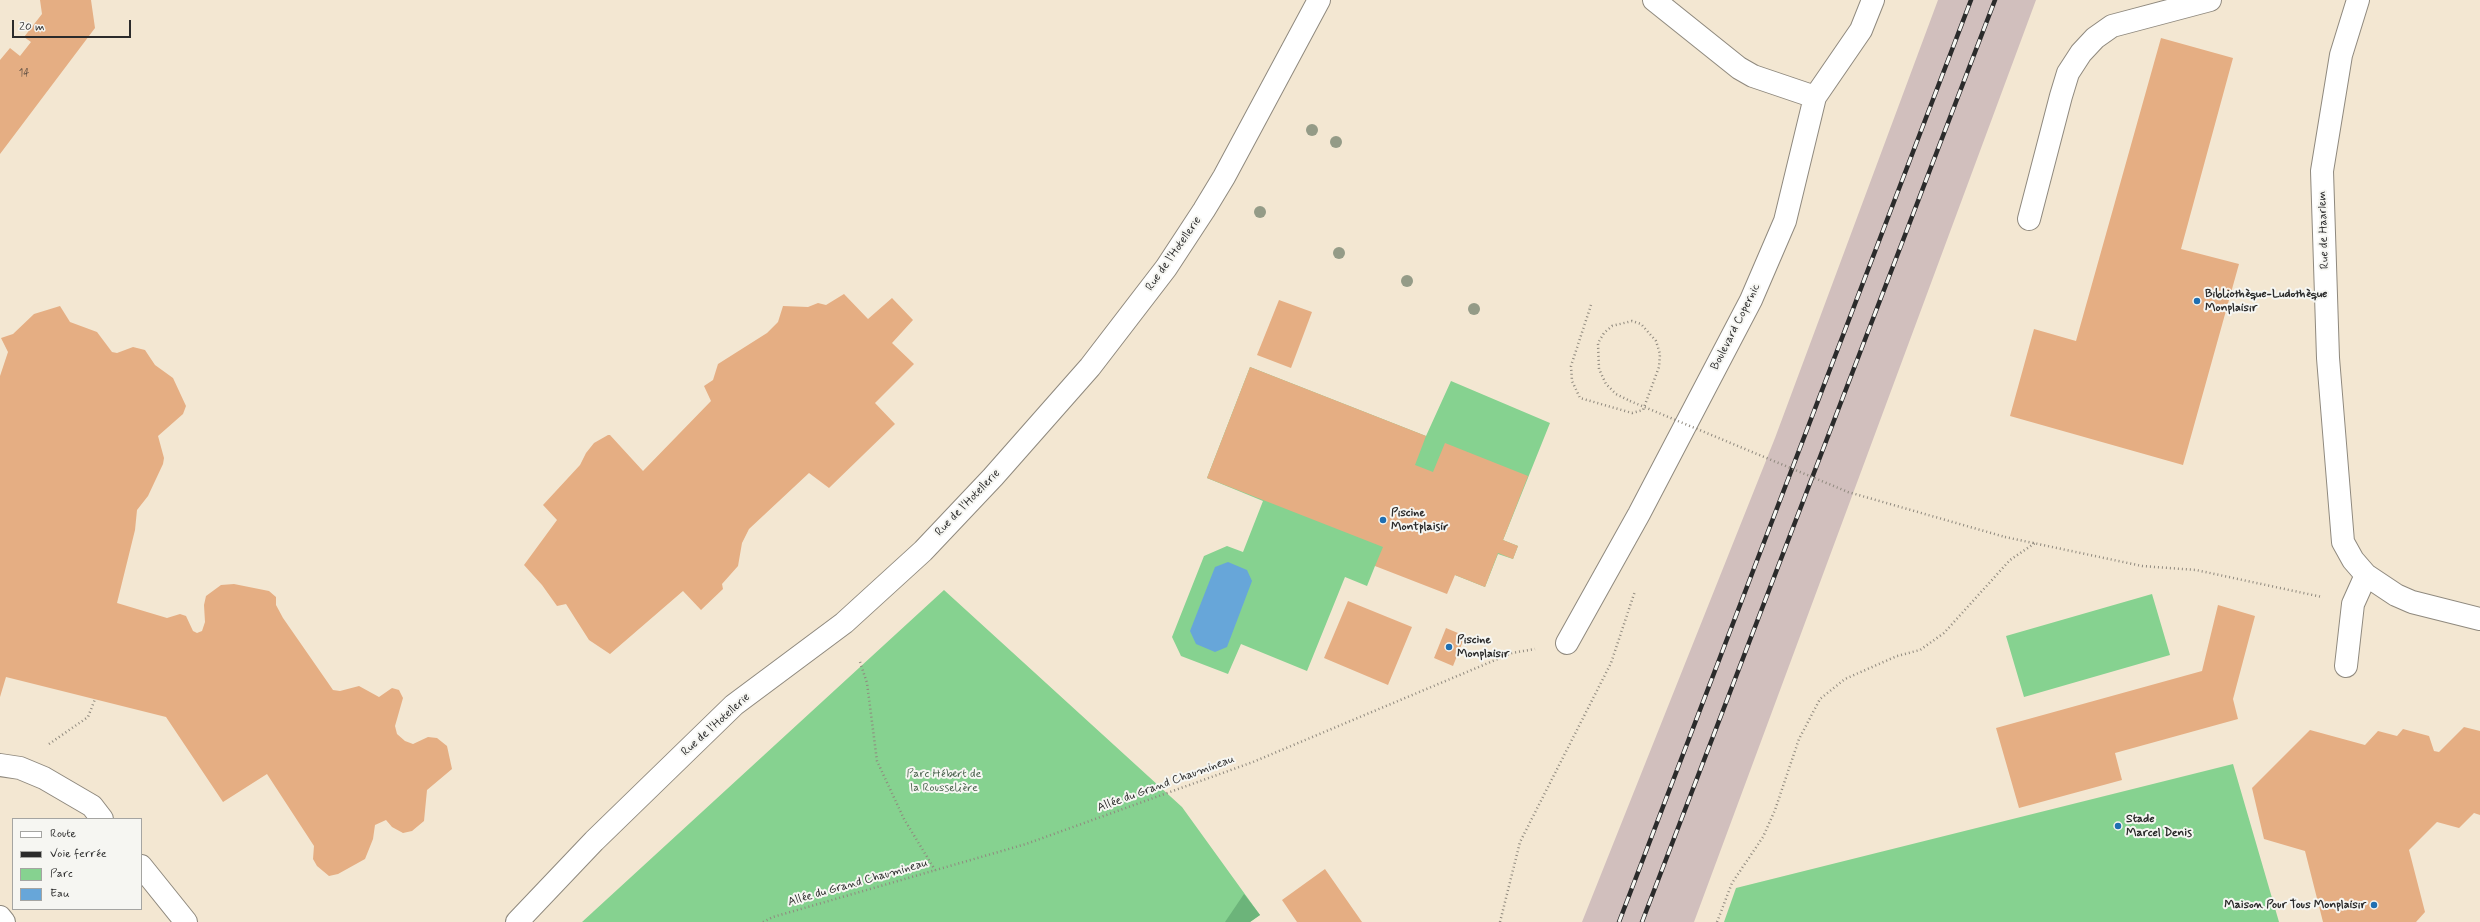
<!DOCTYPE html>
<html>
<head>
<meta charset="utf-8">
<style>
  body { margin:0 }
  #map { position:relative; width:2480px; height:922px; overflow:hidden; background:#f3e7d2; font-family:Mynerve,sans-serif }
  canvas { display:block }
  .legend { position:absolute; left:12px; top:818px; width:130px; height:92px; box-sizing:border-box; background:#f6f6f2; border:1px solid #a5a5a2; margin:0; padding:5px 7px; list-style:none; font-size:12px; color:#2b2b2b }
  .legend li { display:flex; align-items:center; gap:8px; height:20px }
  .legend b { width:20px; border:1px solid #a5a5a2 }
  .scale { position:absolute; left:12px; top:20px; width:119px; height:18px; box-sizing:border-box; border:2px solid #2b2b2b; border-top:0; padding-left:5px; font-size:12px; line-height:14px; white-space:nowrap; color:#2b2b2b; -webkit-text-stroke:3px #f6f6f2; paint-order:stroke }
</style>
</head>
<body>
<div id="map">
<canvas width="2480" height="922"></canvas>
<ul class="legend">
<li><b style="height:5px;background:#fff"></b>Route</li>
<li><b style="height:5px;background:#2b2b2b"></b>Voie ferrée</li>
<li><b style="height:11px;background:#86d290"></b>Parc</li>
<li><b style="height:11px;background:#67a6d9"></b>Eau</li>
</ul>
<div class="scale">20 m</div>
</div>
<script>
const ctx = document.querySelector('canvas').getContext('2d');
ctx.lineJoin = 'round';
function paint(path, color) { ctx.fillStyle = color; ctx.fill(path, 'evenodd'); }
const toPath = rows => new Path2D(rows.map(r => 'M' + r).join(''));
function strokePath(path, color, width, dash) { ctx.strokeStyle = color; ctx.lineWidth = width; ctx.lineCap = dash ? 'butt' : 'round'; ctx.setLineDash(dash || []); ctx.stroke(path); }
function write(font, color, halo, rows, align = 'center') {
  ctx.font = font + ' Mynerve,sans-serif'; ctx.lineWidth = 4; ctx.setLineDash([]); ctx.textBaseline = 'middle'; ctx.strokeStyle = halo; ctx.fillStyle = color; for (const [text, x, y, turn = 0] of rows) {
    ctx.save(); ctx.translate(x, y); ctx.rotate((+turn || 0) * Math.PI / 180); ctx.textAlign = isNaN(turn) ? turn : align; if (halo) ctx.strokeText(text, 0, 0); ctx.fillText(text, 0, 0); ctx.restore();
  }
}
paint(toPath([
  [1938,0,2036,0,1694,922,1582,922,1775,438]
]), '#d1bfbd');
paint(toPath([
  [1250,367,1426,436,1451,381,1550,423,1503,540,1518,546,1513,559,1498,554,1485,587,1455,575,1375,566,1367,586,1345,577,1307,671,1241,644,1228,674,1181,656,1172,637,1204,556,1227,546,1243,552,1263,501,1207,478],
  [944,590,1182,807,1260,915,1250,922,582,922],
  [2152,594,2170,655,2024,697,2006,636],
  [2233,764,2279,922,1724,922,1736,888]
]), '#86d290');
paint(toPath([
  [1244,894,1260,915,1250,922,1225,922]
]), '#6cb47a');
paint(toPath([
  [1228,562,1247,570,1252,581,1227,647,1215,652,1196,644,1190,631,1215,567]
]), '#67a6d9');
paint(toPath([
  [40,0,91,0,95,28,0,154,0,60,10,48,20,56,31,42,24,37,42,14],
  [2161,38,2233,58,2181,249,2239,264,2183,465,2010,416,2034,329,2076,341],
  [844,294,868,319,892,298,913,320,892,343,914,364,875,403,895,424,829,488,809,473,749,529,742,543,738,566,722,584,723,589,701,610,683,591,610,654,589,640,566,604,557,606,542,585,524,565,557,520,543,505,580,465,586,453,594,443,608,435,610,435,643,471,711,401,704,386,713,380,718,364,767,333,778,322,783,306,808,307,818,303,826,305],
  [1279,300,1312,312,1291,368,1257,355],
  [60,306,70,322,97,332,112,352,117,353,133,347,145,350,155,365,173,378,186,406,183,414,158,436,164,458,163,464,148,496,137,510,135,530,117,603,167,618,180,614,186,616,193,631,197,633,202,631,205,622,204,605,206,596,221,585,234,584,269,591,276,597,276,605,283,618,333,690,340,691,359,686,379,697,392,688,399,690,403,698,395,726,397,734,405,741,413,744,428,737,437,738,447,746,452,769,427,790,424,821,412,831,403,833,392,827,386,820,375,825,373,839,365,859,338,874,329,876,317,866,313,859,314,846,267,774,223,802,166,717,6,677,0,697,0,376,8,352,1,338,13,334,34,314],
  [1250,367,1426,436,1415,465,1433,472,1445,443,1528,476,1503,540,1518,546,1513,559,1498,553,1485,587,1455,575,1447,594,1375,566,1383,547,1207,478],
  [1348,601,1412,627,1388,685,1324,658],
  [2218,605,2255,616,2233,699,2238,719,2115,753,2122,780,2019,808,1996,728,2202,671],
  [1446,628,1465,636,1453,666,1434,658],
  [2464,727,2480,731,2480,815,2474,813,2459,828,2437,822,2409,850,2425,912,2416,922,2323,922,2305,851,2264,839,2252,788,2310,730,2365,745,2378,731,2397,736,2403,729,2429,736,2434,751,2439,752],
  [1325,869,1362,922,1297,922,1282,900]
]), '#e5ae83');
const minor = toPath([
  [1654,0,1739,68,1753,76,1815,97],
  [2358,0,2341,55,2322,171,2328,358,2343,542,2353,560,2366,575,2396,595,2412,602,2480,619],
  [2029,219,2061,96,2068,73,2081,53,2095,38,2112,26,2210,0],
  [1567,643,1639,514,1751,300,1785,221,1815,97,1861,30,1873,0],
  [2346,666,2353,604,2366,575],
  [0,765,20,768,44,778,92,806,102,819],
  [141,866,186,922],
  [0,917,4,922],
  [517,922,594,841,734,705,844,623,923,551,993,477,1090,367,1166,268,1204,210,1224,177,1319,0]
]);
strokePath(minor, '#8f897e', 24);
strokePath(toPath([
  [1591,305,1571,366,1572,381,1580,398,1632,413,1643,410,1659,367,1660,354,1656,341,1641,324,1632,321,1612,326,1604,333,1598,343,1599,369,1606,384,1616,394,1630,401],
  [2005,537,2142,566,2196,570,2322,597],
  [860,662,867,683,877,761,904,819,935,870],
  [49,744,88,717,95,699],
  [763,922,773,917,1026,844,1253,762,1512,653,1535,649],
  [1500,922,1520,842,1611,663,1635,591],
  [1717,922,1732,883,1763,837,1775,810,1799,739,1820,699,1845,679,1897,656,1920,650,1944,633,2010,560,2035,543]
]), '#8f897e', 2.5, [1, 3]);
strokePath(minor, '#fff', 22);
const rail = toPath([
  [1619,922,1971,0],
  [1642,922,1995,0]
]);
strokePath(rail, '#2b2b2b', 4.5);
strokePath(rail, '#f6f6f2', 3, [9]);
strokePath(toPath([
  [1630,401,1848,492,2005,537]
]), '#8f897e', 2.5, [1, 3]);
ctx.fillStyle = '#949b87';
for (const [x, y] of [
  [1312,130],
  [1336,142],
  [1260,212],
  [1339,253],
  [1407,281],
  [1474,309]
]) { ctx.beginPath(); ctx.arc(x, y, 6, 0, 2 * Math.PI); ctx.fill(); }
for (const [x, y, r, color] of [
  [2197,301,4,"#1f6fb2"],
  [1383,520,4,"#1f6fb2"],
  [1449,647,4,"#1f6fb2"],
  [2118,826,4,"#1f6fb2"],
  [2374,905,4,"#1f6fb2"]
]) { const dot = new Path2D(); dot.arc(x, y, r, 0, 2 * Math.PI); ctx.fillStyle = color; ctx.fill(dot); strokePath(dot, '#f6f6f2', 1.5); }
write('10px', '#5a4c41', null, [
  ["14",24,74]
]);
write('12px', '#2b2b2b', '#f6f6f2', [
  ["Rue de Haarlem",2324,230,-92],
  ["Rue de l'Hotellerie",1174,254,-55],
  ["Boulevard Copernic",1736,327,-63],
  ["Rue de l'Hotellerie",968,503,-46],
  ["Rue de l'Hotellerie",716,725,-42],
  ["Allée du Grand Chaumineau",1166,784,-20],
  ["Allée du Grand Chaumineau",858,883,-16]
]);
write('bold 12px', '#2b2b2b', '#f6f6f2', [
  ["Bibliothèque-Ludothèque",2205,294],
  ["Monplaisir",2205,308],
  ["Piscine",1391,513],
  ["Montplaisir",1391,527],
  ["Piscine",1457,640],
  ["Monplaisir",1457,654],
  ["Stade",2126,819],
  ["Marcel Denis",2126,833],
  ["Maison Pour Tous Monplaisir",2366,905,"right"]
], 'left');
write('12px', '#465d49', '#f6f6f2', [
  ["Parc Hébert de",944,774],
  ["la Rousselière",944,788]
]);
</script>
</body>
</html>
